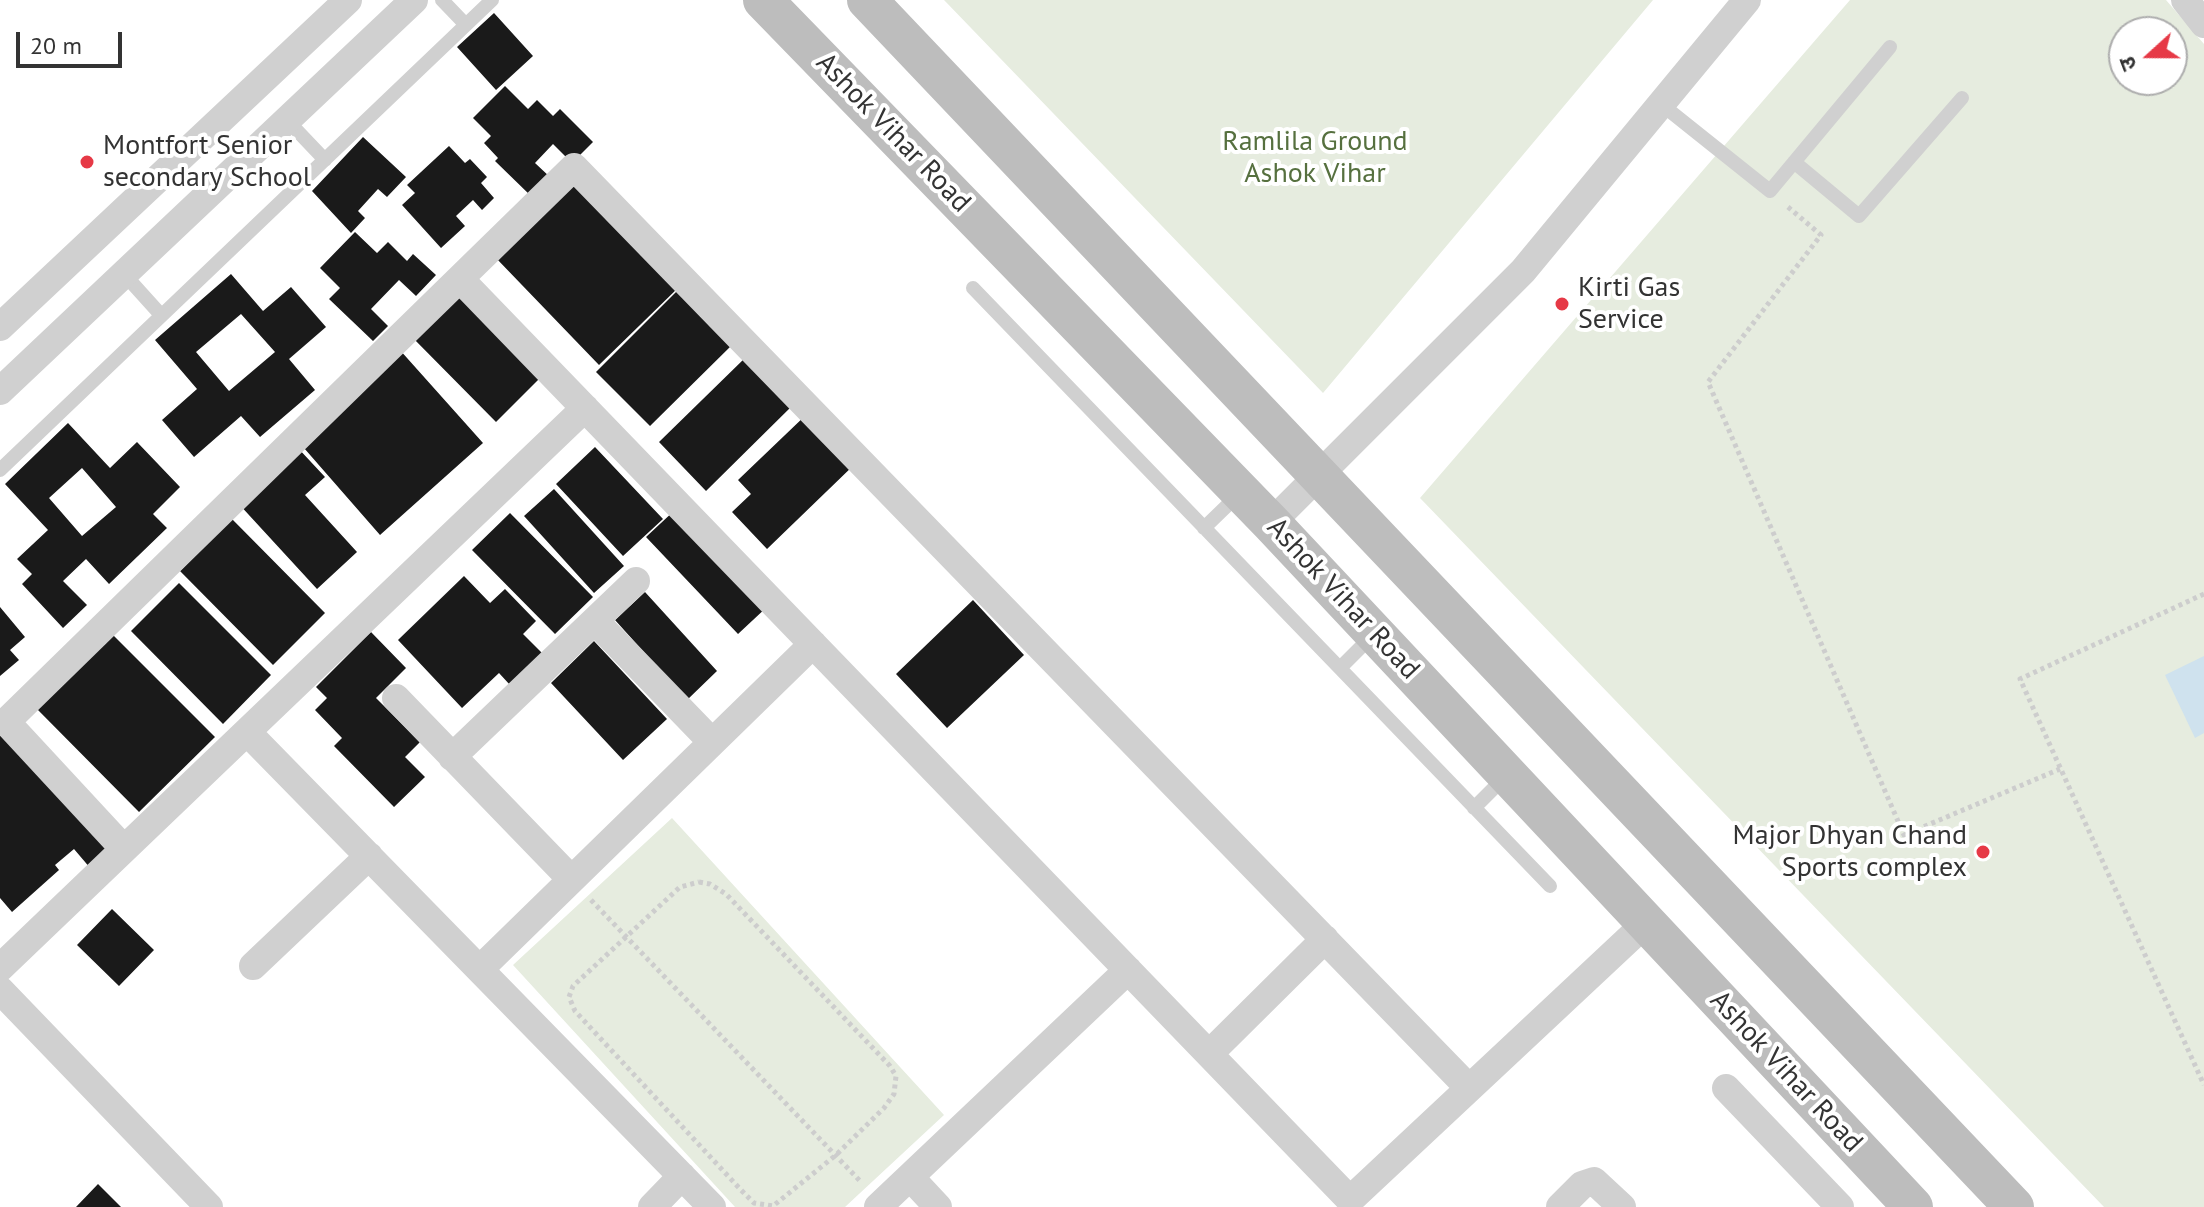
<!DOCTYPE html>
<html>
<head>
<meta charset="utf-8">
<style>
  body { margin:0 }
  #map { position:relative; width:2204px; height:1207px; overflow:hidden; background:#fff; font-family:"PT Sans","Noto Sans Devanagari",sans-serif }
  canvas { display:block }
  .north { position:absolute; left:2108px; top:16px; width:80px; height:80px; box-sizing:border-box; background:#fff; border:2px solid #adadad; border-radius:50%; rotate:249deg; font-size:22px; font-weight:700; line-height:32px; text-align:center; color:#333 }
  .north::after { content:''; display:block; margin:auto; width:28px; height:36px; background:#e63946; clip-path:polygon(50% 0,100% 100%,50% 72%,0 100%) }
  .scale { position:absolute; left:16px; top:32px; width:106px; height:36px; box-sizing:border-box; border:4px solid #333; border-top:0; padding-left:10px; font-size:24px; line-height:28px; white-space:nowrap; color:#333; -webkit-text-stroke:6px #fff; paint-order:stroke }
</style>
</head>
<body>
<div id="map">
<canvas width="2204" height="1207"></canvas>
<div class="north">उ</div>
<div class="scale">20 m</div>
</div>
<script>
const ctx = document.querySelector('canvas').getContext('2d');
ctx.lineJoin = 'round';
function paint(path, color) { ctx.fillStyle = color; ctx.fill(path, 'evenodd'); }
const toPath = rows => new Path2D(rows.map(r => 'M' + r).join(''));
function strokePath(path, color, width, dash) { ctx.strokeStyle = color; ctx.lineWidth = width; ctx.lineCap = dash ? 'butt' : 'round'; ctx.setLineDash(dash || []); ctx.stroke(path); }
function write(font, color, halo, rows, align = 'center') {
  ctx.font = font + ' "PT Sans",sans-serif'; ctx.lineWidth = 8; ctx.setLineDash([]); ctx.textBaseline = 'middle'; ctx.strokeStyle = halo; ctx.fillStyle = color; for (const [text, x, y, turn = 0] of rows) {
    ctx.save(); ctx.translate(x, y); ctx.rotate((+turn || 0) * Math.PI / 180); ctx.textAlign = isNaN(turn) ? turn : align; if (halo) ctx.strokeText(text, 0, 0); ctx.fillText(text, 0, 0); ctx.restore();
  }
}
paint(toPath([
  [944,0,1653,0,1323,393],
  [1850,0,2166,0,2204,44,2204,1207,2104,1207,1420,498],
  [2124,32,2172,32,2172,80,2124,80],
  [672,818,944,1115,845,1207,735,1207,513,965]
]), '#e6ecdf');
paint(toPath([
  [2204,656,2204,733,2195,738,2165,675]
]), '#cfe2ee');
paint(toPath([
  [494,13,533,56,496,90,457,47],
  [505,86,528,109,537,100,553,116,560,109,593,142,572,163,553,144,535,163,551,178,532,197,495,161,498,158,484,143,491,136,473,118],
  [363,137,406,177,387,197,378,189,358,211,365,218,351,233,312,191],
  [449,146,465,163,470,159,487,177,481,183,494,198,482,210,473,200,456,216,465,226,441,248,402,205,415,193,407,185],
  [576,178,680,286,599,365,495,257],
  [355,232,377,253,388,242,407,261,413,254,436,275,416,296,399,280,371,309,388,326,373,341,329,299,340,288,320,268],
  [231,274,263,311,291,287,326,327,289,359,315,390,260,437,241,416,194,457,162,420,197,389,155,340],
  [241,314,275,352,229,391,196,352],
  [459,287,544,374,496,422,410,335],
  [678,290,732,345,650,426,596,372],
  [399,349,483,443,380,535,297,440],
  [746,357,793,405,706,491,659,442],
  [808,413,856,463,767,549,732,512,751,494,738,480],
  [68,423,110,468,137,442,180,487,153,514,167,528,109,584,86,559,63,581,87,605,63,628,22,584,32,574,17,559,48,530,5,484],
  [82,468,116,507,82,536,49,498],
  [297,447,325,477,305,495,357,552,317,589,237,502],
  [595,447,663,519,623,556,556,484],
  [554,489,624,566,594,593,524,516],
  [676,509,768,606,738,634,646,537],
  [510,513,593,597,555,634,472,550],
  [232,519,325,613,273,665,180,571],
  [464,576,490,603,505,589,536,621,523,634,542,653,510,685,499,673,462,708,398,640],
  [179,583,271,675,223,724,131,631],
  [645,592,717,671,687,700,615,620],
  [973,600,1024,655,947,728,896,674],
  [0,607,25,637,10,650,19,660,0,676],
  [371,632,406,668,376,698,420,742,405,757,425,777,394,807,334,746,342,738,315,710,327,698,316,687],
  [112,634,215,737,139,812,37,709],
  [594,641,667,719,623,760,551,683],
  [0,726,115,848,91,869,74,849,55,865,59,870,12,912,0,898],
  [112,909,154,950,119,986,77,945],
  [98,1184,121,1207,76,1207]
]), '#1a1a1a');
strokePath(toPath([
  [1788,207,1821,235,1708,382,1904,835,2060,769],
  [2204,594,2020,679,2204,1085],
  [699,882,710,884,726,894,890,1066,896,1076,894,1094,884,1108,836,1155,773,1206,754,1203,741,1190,575,1011,569,997,573,986,680,887,699,882],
  [591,900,861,1182]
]), '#cdcdcd', 5, [4, 4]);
strokePath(toPath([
  [442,0,466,25],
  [1661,104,1770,191,1890,47],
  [287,120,325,160],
  [1794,162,1859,216,1962,98],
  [124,274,161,315],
  [973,288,1550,886],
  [0,470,492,0],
  [1204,528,1238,495],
  [1340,668,1373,635],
  [1474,808,1505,777]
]), '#d0d0d0', 14);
strokePath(toPath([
  [2185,0,2204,24],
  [460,279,1350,1200,1647,922],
  [0,327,348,0],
  [0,391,414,0],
  [1271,523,1523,271,1747,0],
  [595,621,712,742],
  [396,698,571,879],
  [248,733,712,1207],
  [452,757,636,581],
  [124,849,10,726,10,718,574,167,1469,1088],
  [253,966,369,856],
  [0,968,585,408],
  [480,969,813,644],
  [0,990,209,1207],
  [1209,1054,1325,939],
  [1726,1088,1840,1207],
  [910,1177,938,1207],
  [652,1207,682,1176],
  [878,1207,1128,970],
  [1560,1207,1582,1185,1594,1181,1622,1207]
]), '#d0d0d0', 28);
strokePath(toPath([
  [763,0,1271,523,1913,1207],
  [867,0,2014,1207]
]), '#bdbdbd', 40);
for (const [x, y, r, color] of [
  [87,162,8,"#e63946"],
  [1562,304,8,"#e63946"],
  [1983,852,8,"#e63946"]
]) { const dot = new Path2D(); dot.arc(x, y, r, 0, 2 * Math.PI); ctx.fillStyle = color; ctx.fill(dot); strokePath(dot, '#fff', 3); }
write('28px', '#333', '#fff', [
  ["Ashok Vihar Road",893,133,46],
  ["Ashok Vihar Road",1343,599,47],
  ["Ashok Vihar Road",1786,1072,47]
]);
write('28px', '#56703f', '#fff', [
  ["Ramlila Ground",1315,142],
  ["Ashok Vihar",1315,174]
]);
write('28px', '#333', '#fff', [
  ["Montfort Senior",103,146],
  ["secondary School",103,178],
  ["Kirti Gas",1578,288],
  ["Service",1578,320],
  ["Major Dhyan Chand",1967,836,"right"],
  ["Sports complex",1967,868,"right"]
], 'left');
</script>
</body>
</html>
